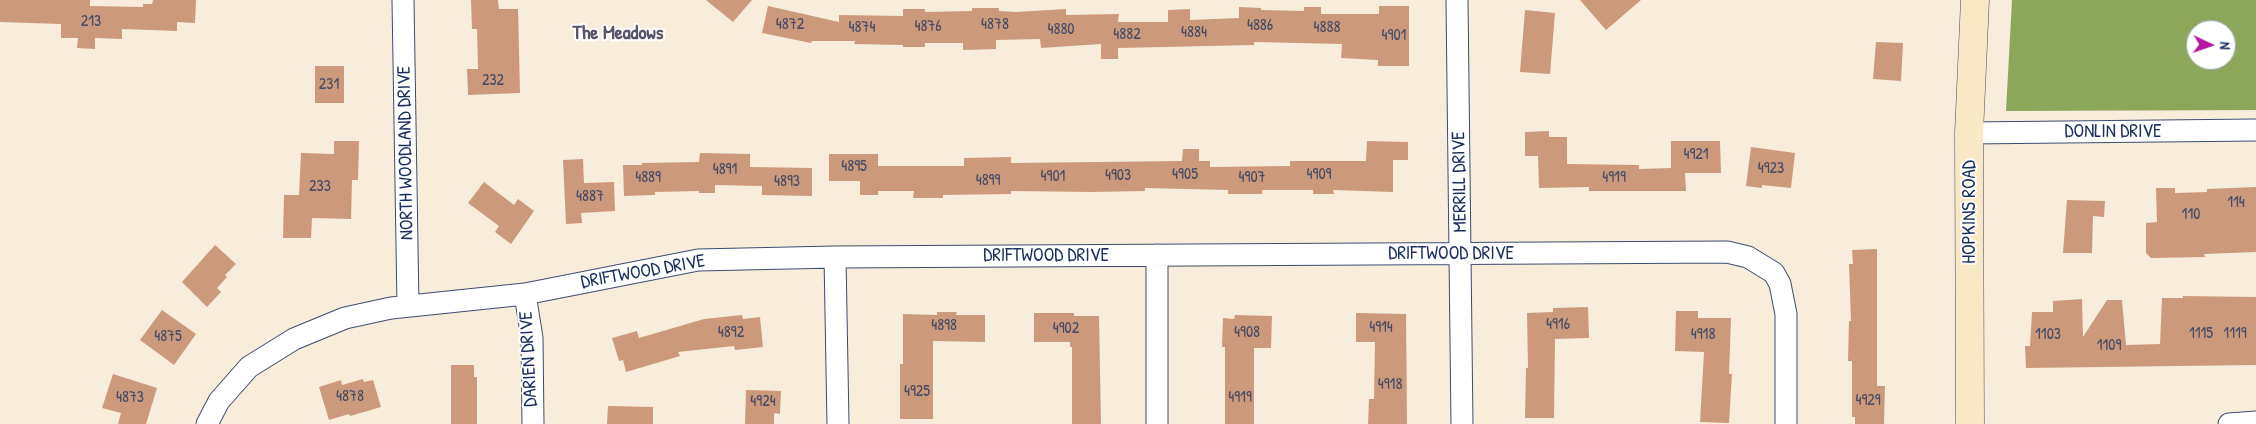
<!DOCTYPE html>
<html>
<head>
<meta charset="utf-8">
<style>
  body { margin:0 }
  #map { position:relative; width:2256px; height:424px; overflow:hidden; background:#f7edda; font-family:"Patrick Hand",sans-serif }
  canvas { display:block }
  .north { position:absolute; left:2186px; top:20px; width:50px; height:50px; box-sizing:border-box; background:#fff; border:1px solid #a4acbf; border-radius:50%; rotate:93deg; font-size:14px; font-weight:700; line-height:20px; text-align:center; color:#1b2f5e }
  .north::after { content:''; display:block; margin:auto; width:18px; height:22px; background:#b5179e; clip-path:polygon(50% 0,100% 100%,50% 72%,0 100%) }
</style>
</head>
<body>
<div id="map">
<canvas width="2256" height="424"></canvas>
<div class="north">N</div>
</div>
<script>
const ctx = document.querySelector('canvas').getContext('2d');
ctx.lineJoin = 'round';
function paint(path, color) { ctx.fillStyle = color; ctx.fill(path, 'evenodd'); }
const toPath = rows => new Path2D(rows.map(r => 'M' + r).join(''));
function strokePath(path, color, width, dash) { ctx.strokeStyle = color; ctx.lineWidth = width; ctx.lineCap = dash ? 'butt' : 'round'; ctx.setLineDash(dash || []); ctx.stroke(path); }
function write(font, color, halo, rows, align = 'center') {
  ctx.font = font + ' "Patrick Hand",sans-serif'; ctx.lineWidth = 4; ctx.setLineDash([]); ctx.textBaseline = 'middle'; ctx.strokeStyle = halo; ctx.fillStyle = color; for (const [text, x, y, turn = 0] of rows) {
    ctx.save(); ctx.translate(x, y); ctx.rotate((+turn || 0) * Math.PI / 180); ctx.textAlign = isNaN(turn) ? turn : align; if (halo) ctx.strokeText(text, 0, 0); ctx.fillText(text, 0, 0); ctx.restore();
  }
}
paint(toPath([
  [2012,0,2256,0,2256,110,2006,111],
  [2196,30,2226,30,2226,60,2196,60]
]), '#8ca75a');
paint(toPath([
  [0,0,90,0,90,6,143,7,143,4,152,4,153,0,196,0,195,23,177,22,177,31,122,29,122,39,95,38,95,49,77,48,78,38,61,38,61,24,0,22],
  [471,0,498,0,499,9,518,9,520,93,468,95,467,69,478,69,477,29,472,29],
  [706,0,752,0,733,22],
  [1580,0,1641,0,1606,30],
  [768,6,839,22,839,15,903,16,903,9,925,9,925,12,972,11,972,8,999,8,999,11,1016,12,1066,9,1066,15,1119,14,1118,22,1168,22,1168,10,1190,9,1190,20,1239,18,1239,7,1261,8,1261,10,1304,11,1304,7,1321,7,1321,14,1379,14,1379,6,1409,6,1409,66,1378,66,1378,60,1341,58,1342,44,1254,42,1254,45,1118,48,1118,59,1101,59,1101,44,1041,48,1040,39,996,40,996,49,963,50,963,43,925,43,925,47,903,47,903,45,854,44,855,41,812,41,811,43,762,33],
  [1525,10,1555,13,1550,74,1520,72],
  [1876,42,1903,43,1901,81,1873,79],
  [315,66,344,66,344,103,315,103],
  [1549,131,1549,137,1567,137,1567,164,1639,165,1639,169,1671,168,1671,141,1720,141,1721,173,1685,173,1686,191,1589,191,1589,187,1539,188,1538,156,1525,156,1525,132],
  [334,141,359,141,358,180,352,180,351,219,312,218,311,238,283,238,284,195,299,195,301,153,334,154],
  [1367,141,1408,142,1408,160,1393,160,1393,192,1333,190,1334,194,1313,194,1313,190,1262,190,1262,194,1228,194,1228,190,1145,188,1145,191,1091,192,1011,191,1011,194,943,195,943,198,913,198,914,191,878,191,878,195,860,195,860,181,829,181,829,154,878,154,878,166,964,166,964,158,1011,157,1011,163,1182,161,1183,149,1199,149,1199,161,1210,161,1210,167,1290,166,1290,161,1366,161],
  [1751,147,1795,153,1791,188,1762,185,1762,188,1746,186],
  [700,153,750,154,750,167,812,168,812,196,762,195,762,186,715,185,715,193,699,193,699,191,655,192,655,195,624,196,623,165,642,165,642,163,699,162],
  [583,159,584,183,614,182,615,211,581,213,582,223,566,224,563,160],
  [484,182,514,205,518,199,534,211,511,244,495,232,499,226,468,203],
  [2256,187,2256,252,2204,254,2205,257,2151,258,2146,253,2146,223,2157,222,2156,188,2175,188,2175,193,2207,192,2207,189],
  [2067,200,2105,201,2104,217,2093,216,2092,253,2063,253],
  [215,245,236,264,225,275,227,277,217,288,221,292,207,307,182,282],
  [1877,249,1877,386,1885,386,1884,424,1855,424,1855,417,1852,417,1852,361,1848,361,1849,321,1851,321,1849,264,1853,264,1852,250],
  [2183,296,2256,297,2256,365,2026,368,2025,346,2030,346,2032,312,2053,312,2053,301,2082,299,2083,337,2107,300,2122,300,2126,345,2160,344,2162,298,2183,298],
  [1588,307,1589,338,1555,339,1554,418,1525,418,1526,368,1528,368,1527,313,1553,312,1553,308],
  [162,310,196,334,174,365,140,340],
  [1676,311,1698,311,1698,318,1731,318,1729,374,1732,374,1729,423,1700,422,1704,352,1675,351],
  [937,312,957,312,956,315,985,315,985,342,933,341,933,419,900,419,900,364,903,364,903,314,937,315],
  [1034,313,1074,313,1074,316,1099,316,1101,424,1072,424,1072,347,1070,347,1070,342,1034,342],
  [1356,313,1406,314,1407,424,1368,424,1369,399,1374,399,1375,342,1356,342],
  [742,315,743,319,760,317,763,347,735,350,734,346,678,352,680,356,626,372,623,360,619,361,612,338,637,331,639,338,704,319],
  [1235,315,1272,316,1271,348,1254,348,1254,424,1225,424,1225,347,1222,347,1223,318,1234,319],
  [451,365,474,365,474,377,477,377,477,424,451,424],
  [113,374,157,388,146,424,118,424,121,413,102,408],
  [363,379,364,382,373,380,381,407,350,416,349,414,329,420,319,387,341,380,342,385],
  [746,390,781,391,780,414,774,413,774,424,745,424],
  [608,406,653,407,653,424,607,424]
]), '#cc9a7b');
const street = toPath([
  [403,0,408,306],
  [1457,0,1462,424],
  [1969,133,2256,130],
  [1157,255,1157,424],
  [835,257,838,424],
  [525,294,532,338,533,424],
  [207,424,219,401,249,367,294,339,345,318,391,308,525,294,698,260,835,257,1727,252,1748,257,1774,273,1780,284,1786,314,1786,424],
  [2229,424,2256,422]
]);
const secondary = toPath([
  [1970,424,1969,133,1975,0]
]);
strokePath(street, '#3c4c71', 23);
strokePath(secondary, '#3c4c71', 29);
strokePath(street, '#fff', 21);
strokePath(secondary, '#f8e8c3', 28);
write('16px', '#474a65', null, [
  ["213",91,22],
  ["4872",790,25],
  ["4878",995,25],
  ["4886",1260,26],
  ["4876",928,27],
  ["4874",862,28],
  ["4888",1327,28],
  ["4880",1061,30],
  ["4884",1194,33],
  ["4882",1127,35],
  ["4901",1394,36],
  ["232",493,81],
  ["231",329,85],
  ["4921",1696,155],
  ["4895",854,167],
  ["4923",1771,169],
  ["4891",725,170],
  ["4905",1185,175],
  ["4909",1319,175],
  ["4903",1118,176],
  ["4901",1053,177],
  ["4889",648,178],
  ["4907",1252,178],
  ["4919",1614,178],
  ["4899",988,181],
  ["4893",787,182],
  ["233",320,187],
  ["4887",590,197],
  ["114",2236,203],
  ["110",2191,215],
  ["4916",1558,325],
  ["4898",944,326],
  ["4914",1381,328],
  ["4902",1066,329],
  ["4892",731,333],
  ["4908",1247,333],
  ["1115",2201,334],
  ["1119",2235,334],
  ["4918",1703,335],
  ["1103",2048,335],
  ["4875",168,337],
  ["1109",2109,346],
  ["4918",1390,385],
  ["4925",917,392],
  ["4878",350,397],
  ["4873",130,398],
  ["4919",1240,398],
  ["4929",1868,401],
  ["4924",763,402]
]);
write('19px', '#1b2f5e', '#fff', [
  ["DONLIN DRIVE",2113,132],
  ["NORTH WOODLAND DRIVE",406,153,-91],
  ["MERRILL DRIVE",1460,182,-91],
  ["HOPKINS ROAD",1970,212,-90],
  ["DRIFTWOOD DRIVE",1451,254],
  ["DRIFTWOOD DRIVE",1046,256],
  ["DRIFTWOOD DRIVE",643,272,-10],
  ["DARIEN DRIVE",529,359,-93]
]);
write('bold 20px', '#595468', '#fff', [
  ["The Meadows",618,34]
]);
</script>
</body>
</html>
